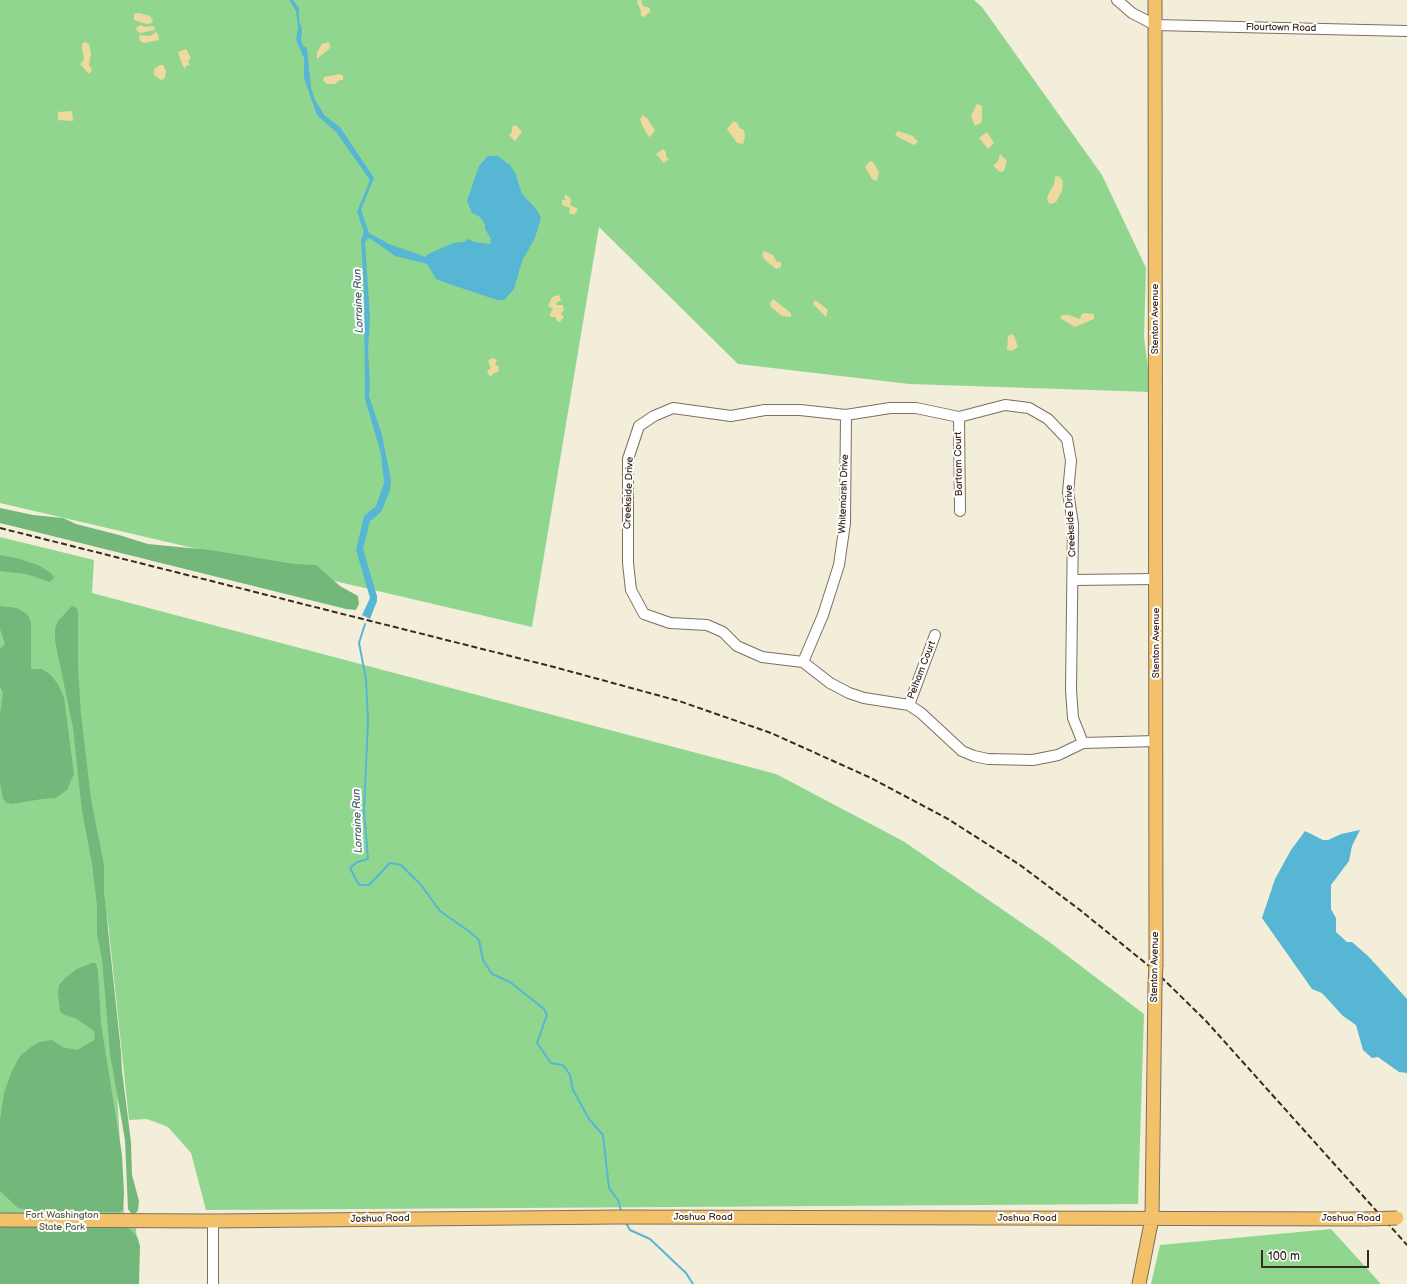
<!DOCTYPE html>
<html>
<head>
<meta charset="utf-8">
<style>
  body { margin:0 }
  #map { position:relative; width:1407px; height:1284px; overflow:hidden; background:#f3eeda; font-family:"Balsamiq Sans",sans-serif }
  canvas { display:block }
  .scale { position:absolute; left:1261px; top:1250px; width:108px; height:18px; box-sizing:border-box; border:2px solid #3b2a1e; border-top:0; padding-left:5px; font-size:12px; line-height:14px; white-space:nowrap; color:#3b2a1e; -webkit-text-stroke:3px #fff; paint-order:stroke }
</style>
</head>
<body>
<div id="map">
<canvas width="1407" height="1284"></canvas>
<div class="scale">100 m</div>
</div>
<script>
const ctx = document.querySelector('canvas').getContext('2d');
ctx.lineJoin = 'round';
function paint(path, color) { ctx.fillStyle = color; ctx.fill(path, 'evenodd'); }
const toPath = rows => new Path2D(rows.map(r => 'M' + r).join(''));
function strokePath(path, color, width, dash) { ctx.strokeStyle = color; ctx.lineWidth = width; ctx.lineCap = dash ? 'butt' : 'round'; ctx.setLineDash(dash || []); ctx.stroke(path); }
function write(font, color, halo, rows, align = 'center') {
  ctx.font = font + ' "Balsamiq Sans",sans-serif'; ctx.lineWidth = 4; ctx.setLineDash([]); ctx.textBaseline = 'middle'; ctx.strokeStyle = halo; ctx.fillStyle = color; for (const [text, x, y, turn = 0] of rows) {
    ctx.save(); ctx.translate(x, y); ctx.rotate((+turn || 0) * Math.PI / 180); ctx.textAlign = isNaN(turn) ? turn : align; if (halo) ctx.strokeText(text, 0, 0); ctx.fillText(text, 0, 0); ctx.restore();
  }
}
paint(toPath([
  [0,0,974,0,982,7,1102,175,1146,268,1144,337,1151,392,909,384,738,364,599,227,532,627,0,503],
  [0,537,94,560,92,593,776,774,903,841,1048,941,1144,1014,1138,1204,206,1210,191,1153,168,1127,147,1119,129,1120,107,913,124,1214,136,1225,138,1284,0,1284],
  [1331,1229,1381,1284,1151,1284,1160,1245]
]), '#91d68f');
paint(toPath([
  [0,508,33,515,63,518,76,524,119,535,148,544,210,550,294,564,316,565,340,586,358,596,359,604,356,610,346,609,0,523],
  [0,555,20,559,38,565,51,573,54,578,50,582,26,574,0,571],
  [0,606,17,608,28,615,31,622,31,669,42,669,51,675,59,686,64,698,74,774,67,790,56,798,42,799,12,804,7,803,3,799,0,784,0,714,3,692,0,687,0,649,5,644,0,629],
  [72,606,77,608,78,613,78,668,81,714,91,799,104,865,104,892,121,1052,122,1071,131,1142,132,1175,139,1201,138,1210,136,1213,131,1213,128,1209,125,1140,110,1054,102,959,97,934,97,906,92,864,82,811,73,728,55,641,55,629,58,621],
  [92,963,96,963,98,972,101,1024,122,1155,124,1193,123,1210,119,1212,35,1212,18,1208,0,1191,0,1119,4,1093,12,1071,20,1056,31,1047,40,1042,52,1040,62,1047,77,1050,94,1040,95,1034,93,1030,75,1018,65,1015,60,1012,58,993,59,985,65,978,77,969],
  [30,1226,121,1226,130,1229,137,1236,140,1246,139,1284,0,1284,0,1227]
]), '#74b77a');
paint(toPath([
  [638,0,641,0,643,6,650,8,650,12,644,17,641,16,641,11,637,2],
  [139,13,150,16,153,21,152,23,147,24,134,20,134,14],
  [141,25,145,27,154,26,155,30,140,33,136,30,137,27],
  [156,32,158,34,159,40,144,43,140,41,139,35,150,36],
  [85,42,89,44,91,54,89,65,92,70,89,74,80,64,84,60,82,48,82,44],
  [329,42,330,48,317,59,317,53,322,44],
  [186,49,191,58,188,61,190,65,186,66,185,69,182,64,178,52],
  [160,65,163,65,166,71,165,78,161,80,154,75,154,69],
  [340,74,343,76,343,80,340,80,335,84,327,84,323,80,324,77],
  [977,104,982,106,982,122,975,126,971,116],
  [72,111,73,121,58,120,58,112],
  [643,115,647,118,655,130,650,137,648,136,642,125,640,119],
  [734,121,738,124,739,128,744,130,745,136,743,144,737,143,727,129],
  [516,125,522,132,515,141,509,135,512,132,512,127],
  [898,131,913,136,918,142,914,145,898,137,895,135],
  [987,132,994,143,988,149,979,138],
  [663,149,666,152,666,157,669,159,664,163,656,154],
  [1000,154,1007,161,1004,171,1000,172,993,166,998,161],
  [870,161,873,162,879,172,877,181,872,179,865,167],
  [1059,176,1063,181,1062,191,1056,202,1050,204,1047,200,1048,195,1054,184,1055,177],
  [566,195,571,199,570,205,578,209,574,215,569,213,570,208,562,205,562,200,566,200,564,197],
  [764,251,773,255,777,262,781,262,781,267,776,269,764,259,762,254],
  [559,295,561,301,557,302,556,305,563,305,564,310,561,314,564,317,560,322,557,321,555,317,551,317,550,314,553,309,548,306,552,297],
  [773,299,791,313,791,317,782,316,771,307,770,303],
  [815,300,828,310,826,317,813,304],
  [1084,313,1094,314,1094,319,1075,327,1060,318,1062,315,1069,315,1080,319,1081,315],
  [1012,334,1014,336,1018,347,1012,351,1007,350,1008,336],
  [492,358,497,360,495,365,499,367,498,372,494,373,490,377,487,371,491,368,488,361]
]), '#eeda9e');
paint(toPath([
  [289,0,293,0,299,8,299,21,302,29,301,39,303,46,307,48,311,88,315,100,325,116,340,127,374,178,361,210,369,233,389,244,426,257,428,254,453,243,463,242,469,239,474,242,490,244,491,239,485,229,485,224,480,217,472,213,467,201,479,166,488,156,498,156,510,165,515,172,522,194,537,210,541,218,535,238,522,261,514,289,504,300,497,300,446,283,436,279,427,264,395,256,371,239,368,238,365,243,370,318,368,350,370,384,369,396,382,435,391,480,390,490,382,510,378,515,370,521,363,549,377,596,377,601,370,619,362,615,370,598,356,550,364,516,376,506,384,483,381,454,365,399,364,289,361,240,364,232,357,212,370,180,336,132,317,115,304,78,304,58,296,40,298,27,296,11],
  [1360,830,1352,846,1349,861,1331,885,1331,909,1336,918,1336,932,1347,942,1352,942,1369,957,1407,999,1407,1073,1399,1072,1378,1057,1372,1058,1363,1050,1356,1025,1343,1016,1322,993,1312,989,1262,918,1275,879,1291,850,1305,831,1323,840,1328,840,1341,834]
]), '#56b6d4');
strokePath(toPath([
  [365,624,359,643,366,679,368,720,364,811,368,859,357,862,350,868,359,885,369,885,390,863,401,865,421,885,440,911,470,932,479,940,483,960,492,974,510,982,544,1009,547,1015,537,1043,551,1063,563,1065,570,1075,573,1090,589,1119,603,1135,609,1188,618,1200,621,1211],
  [626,1223,630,1230,650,1239,686,1273,693,1284]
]), '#56b6d4', 2);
const minor = toPath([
  [1117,0,1132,13,1155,25,1407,31],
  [959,417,960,511],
  [1073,580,1156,579],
  [803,662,823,615,839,565,845,523,846,415],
  [909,705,935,635],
  [1083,743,1073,718,1071,690,1073,524,1068,492,1071,461,1067,439,1048,419,1029,408,1005,405,959,417,916,408,890,408,846,415,800,410,765,410,731,416,673,408,654,416,639,426,628,459,628,563,631,590,644,614,670,623,707,625,723,632,737,646,762,657,803,662,830,683,849,693,864,698,909,705,921,713,962,751,974,756,988,759,1033,760,1058,755,1083,743,1156,741],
  [213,1221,213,1284]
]);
const major = toPath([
  [1155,0,1156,964],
  [0,1220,213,1221,618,1217,1366,1219],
  [1139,1284,1152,1218,1155,985]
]);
strokePath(minor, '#7b6f60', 12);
strokePath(major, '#7b6f60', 15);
strokePath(minor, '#fff', 10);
strokePath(major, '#f4c16b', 13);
strokePath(toPath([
  [0,528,554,667,679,701,771,733,871,778,948,819,1020,865,1080,910,1154,970,1206,1021,1407,1245]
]), '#3b2a1e', 2, [6, 3]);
const majorBridge = toPath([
  [1155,985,1156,964],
  [1366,1219,1397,1218]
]);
strokePath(majorBridge, '#7b6f60', 15, []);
strokePath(majorBridge, '#f4c16b', 13);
write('10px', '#3b2a1e', '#fff', [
  ["Flourtown Road",1281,28,1],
  ["Stenton Avenue",1155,319,-90],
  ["Bartram Court",959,464,-91],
  ["Creekside Drive",629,493,-88],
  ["Whitemarsh Drive",844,494,-88],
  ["Creekside Drive",1071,521,-93],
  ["Stenton Avenue",1156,643,-90],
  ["Pelham Court",922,670,-69],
  ["Stenton Avenue",1155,967,-89],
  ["Joshua Road",703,1217],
  ["Joshua Road",1027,1218],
  ["Joshua Road",1351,1218],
  ["Joshua Road",380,1219,-1]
]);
write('10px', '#555e40', '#fff', [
  ["Fort Washington",62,1215],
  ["State Park",62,1227]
]);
write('italic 11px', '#466267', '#fff', [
  ["Lorraine Run",359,301,-92],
  ["Lorraine Run",358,821,-92]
]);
</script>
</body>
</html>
